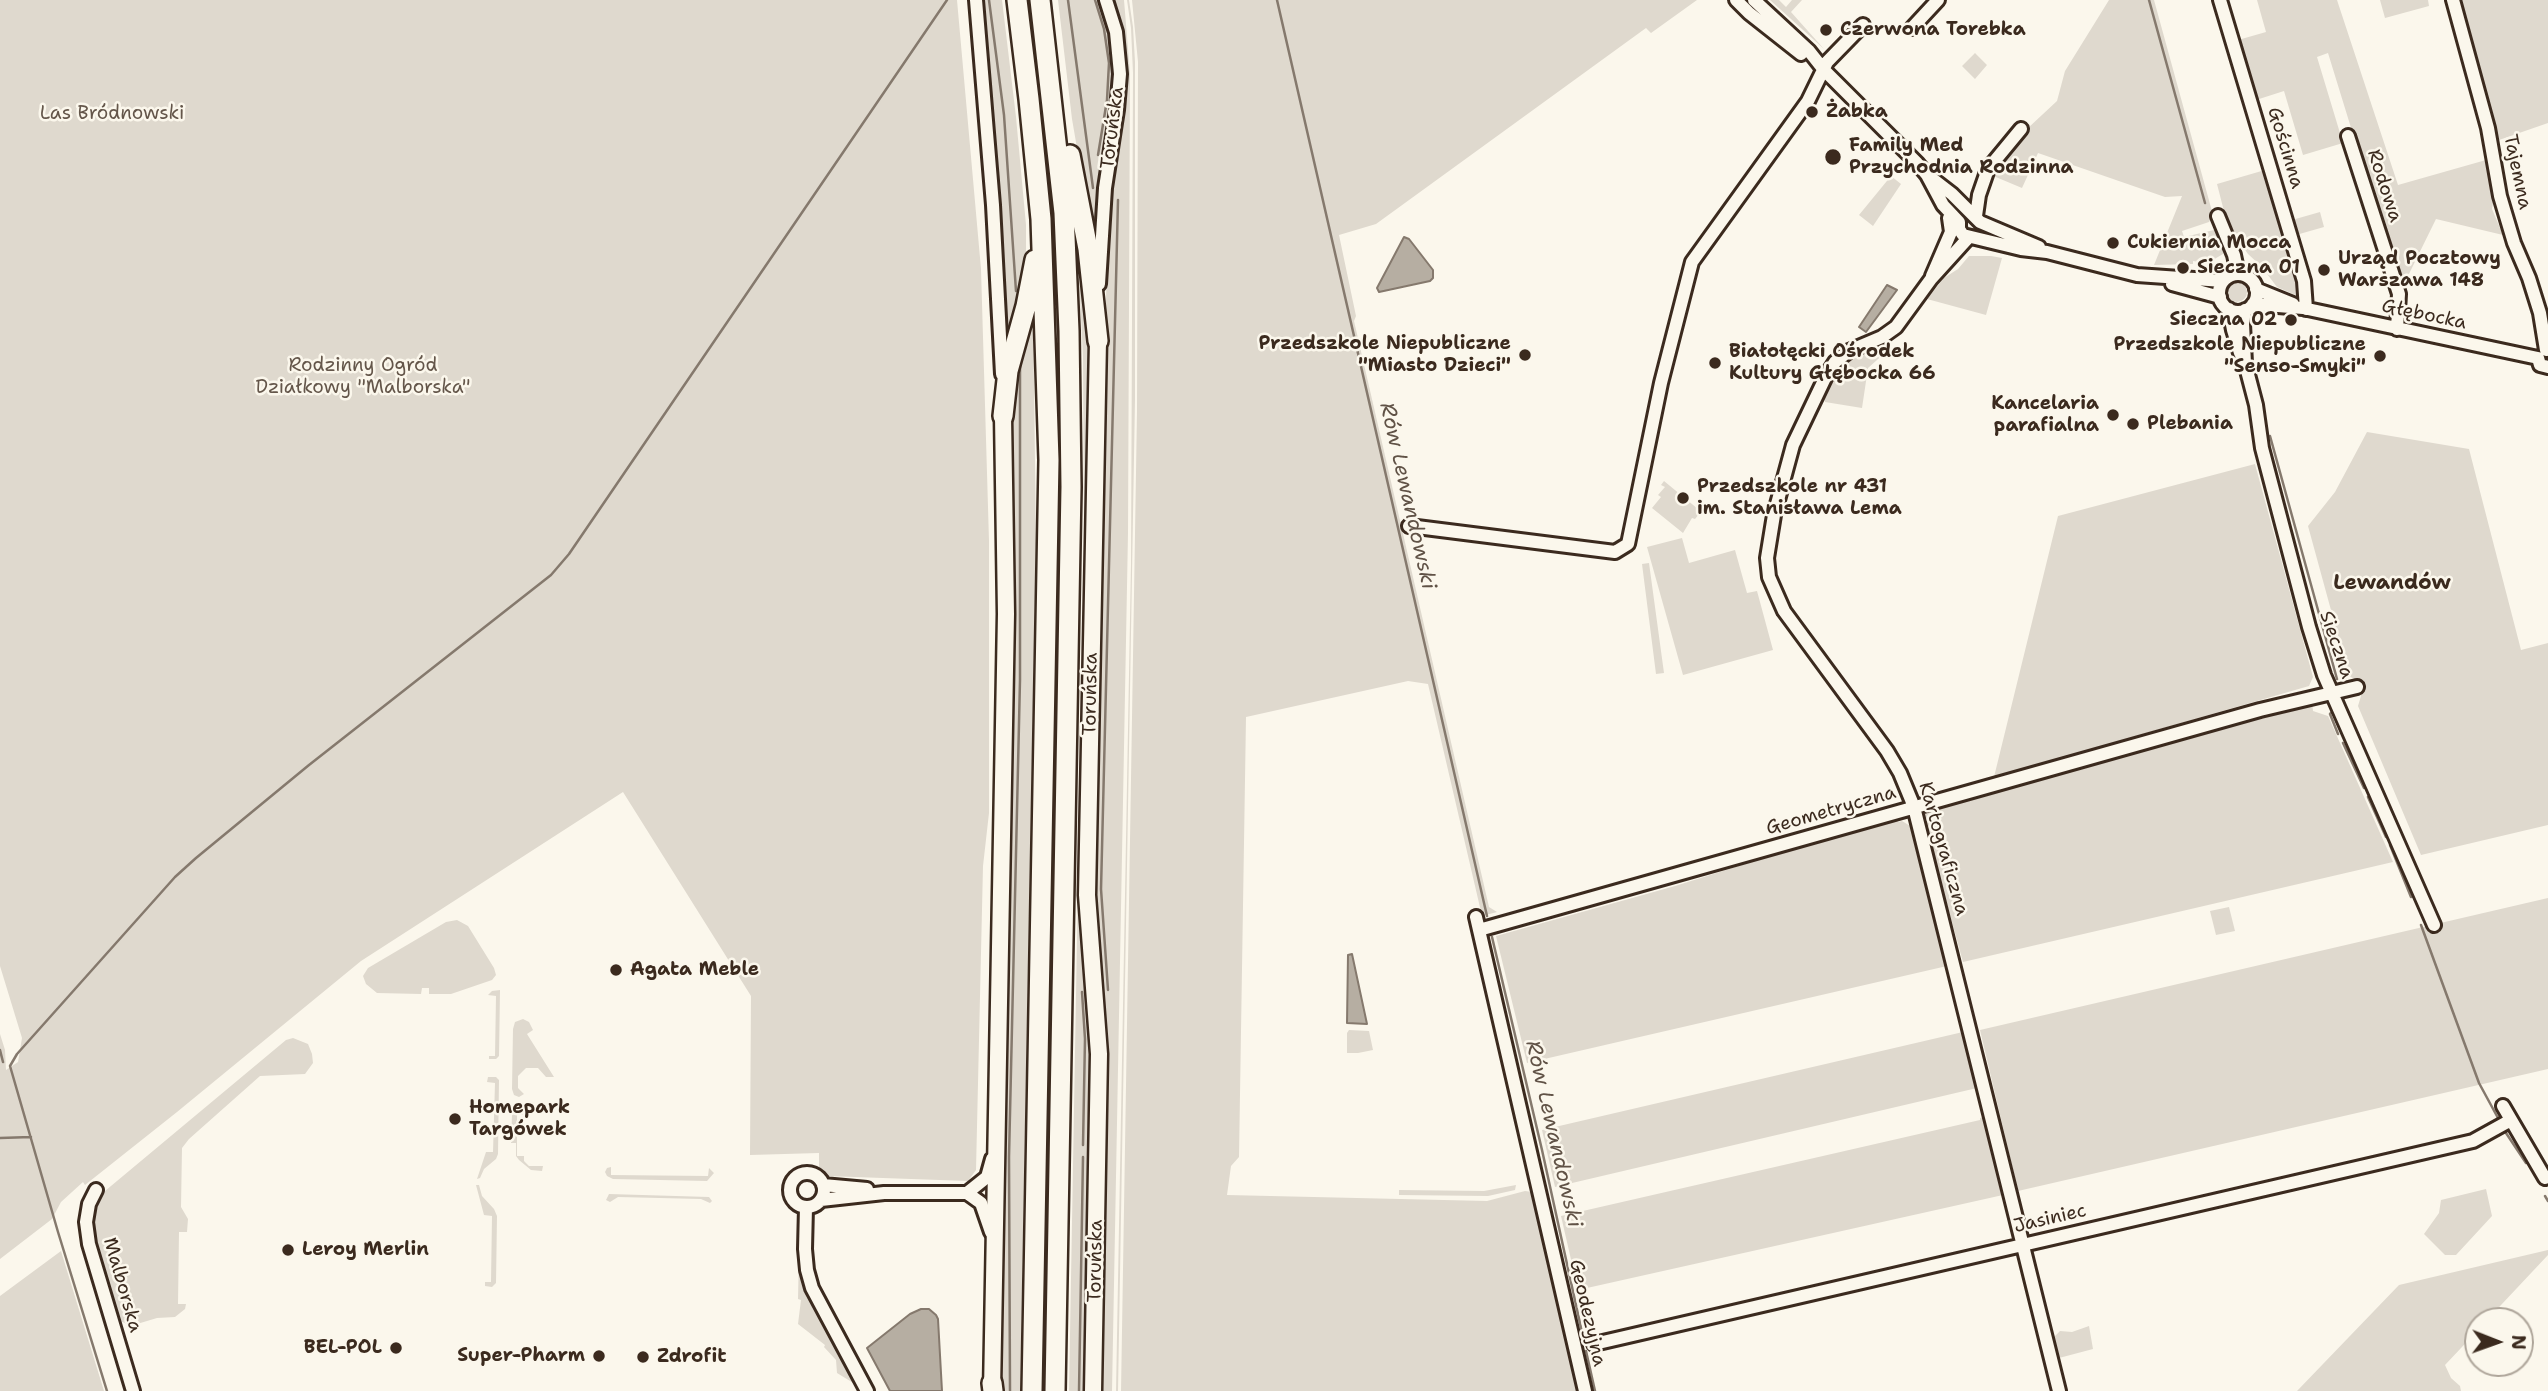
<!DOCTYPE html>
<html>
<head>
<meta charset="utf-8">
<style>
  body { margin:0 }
  #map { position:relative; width:2548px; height:1391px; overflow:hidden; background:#fbf7ec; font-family:"Shantell Sans",sans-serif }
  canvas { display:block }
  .north { position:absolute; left:2464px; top:1307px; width:70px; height:70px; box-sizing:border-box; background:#fbf7ec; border:2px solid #aea59a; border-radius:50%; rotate:91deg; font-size:19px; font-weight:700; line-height:28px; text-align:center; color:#3b2a1e }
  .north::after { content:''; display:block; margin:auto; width:24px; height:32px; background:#3b2a1e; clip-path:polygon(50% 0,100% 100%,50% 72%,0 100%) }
</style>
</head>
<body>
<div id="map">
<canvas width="2548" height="1391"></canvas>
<div class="north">N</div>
</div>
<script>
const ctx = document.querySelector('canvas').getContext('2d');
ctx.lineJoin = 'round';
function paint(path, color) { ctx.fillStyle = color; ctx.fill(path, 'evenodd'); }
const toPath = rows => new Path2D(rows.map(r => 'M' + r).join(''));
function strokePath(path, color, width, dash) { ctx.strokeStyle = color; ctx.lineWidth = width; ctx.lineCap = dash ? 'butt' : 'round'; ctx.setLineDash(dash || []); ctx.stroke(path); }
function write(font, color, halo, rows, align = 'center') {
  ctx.font = font + ' "Shantell Sans",sans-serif'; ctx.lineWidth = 5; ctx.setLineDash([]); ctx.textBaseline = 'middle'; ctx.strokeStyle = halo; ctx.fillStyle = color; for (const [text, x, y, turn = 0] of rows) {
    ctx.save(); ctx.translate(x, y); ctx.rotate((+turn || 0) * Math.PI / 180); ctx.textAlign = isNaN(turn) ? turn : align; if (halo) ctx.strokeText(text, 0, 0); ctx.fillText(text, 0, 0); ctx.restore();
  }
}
paint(toPath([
  [0,0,957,0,981,269,989,541,989,813,983,866,976,1170,968,1181,826,1176,819,1168,819,1153,750,1155,751,996,623,792,361,961,177,1112,85,1185,83,1182,61,1202,52,1219,0,1259,0,1034,5,1050,6,1070,18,1062,22,1038,0,966],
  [982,0,1002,0,1016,117,1026,225,1026,273,1008,342,996,145],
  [1027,0,1031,0,1052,187,1061,395,1061,552,1046,1391,1042,1391,1057,395,1048,188],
  [1058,0,1099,0,1112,43,1112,97,1099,189,1095,253,1072,119],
  [1114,0,1124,0,1130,73,1128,533,1112,1391,1101,1391,1106,1056,1095,893,1107,248,1110,196,1125,101,1126,70,1123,34],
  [1127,0,1129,0,1133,27,1135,62,1135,399,1118,1391,1116,1391,1131,564,1133,73,1131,28],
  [1132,0,1697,0,1651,33,1646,28,1376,224,1339,235,1356,316,1354,321,1489,907,1497,912,1482,916,1428,684,1408,681,1246,717,1239,1157,1231,1166,1227,1195,1487,1201,1525,1191,1532,1192,1577,1391,1121,1391,1137,411,1138,62],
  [1770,0,1779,0,1786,7,1792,0,1802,0,1791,12,1824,49],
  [2109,0,2154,0,2213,215,2209,222,2182,231,2184,237,2214,230,2219,233,2223,246,2223,254,2206,264,2200,265,2200,262,2193,261,2193,264,2154,265,2182,196,2165,197,2038,153,2022,188,1991,175,2028,128,2057,101,2065,71],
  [2257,0,2337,0,2398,185,2486,160,2493,203,2492,209,2503,235,2436,219,2406,280,2397,267,2384,235,2328,53,2317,57,2343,143,2303,155,2284,91,2256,100,2238,40,2266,32],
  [2380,0,2428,0,2429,6,2385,18],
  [2460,0,2548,0,2548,123,2499,140],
  [1975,53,1987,65,1975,79,1962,66],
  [2265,170,2301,290,2300,297,2277,287,2261,266,2248,254,2230,229,2226,219,2217,184],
  [1891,176,1901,184,1873,226,1859,215],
  [2320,212,2324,227,2296,235,2292,220],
  [1076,215,1090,347,1090,1013,1092,1073,1086,1391,1069,1391,1084,543,1083,357],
  [1969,256,1991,256,2002,258,1986,315,1927,299,1944,278,1958,269],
  '2227 292a10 10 0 1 1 20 0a10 10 0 1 1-20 0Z',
  [1033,303,1036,542,1020,1391,1002,1391,1003,1286,1001,1200,1009,399],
  [1878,346,1886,352,1868,368,1862,408,1825,402,1823,394,1835,371,1845,361],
  [2367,432,2469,449,2521,650,2548,643,2548,825,2421,855,2358,706,2361,696,2358,681,2349,676,2308,526,2335,492],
  [2255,464,2313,677,2309,686,1994,777,2058,516],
  [1664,481,1698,509,1696,512,1699,514,1695,519,1692,518,1683,533,1652,508,1661,497,1658,495,1665,487,1661,485],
  [1682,538,1689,563,1735,550,1747,593,1757,591,1773,650,1683,675,1647,547],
  [1649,563,1664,673,1656,674,1642,564],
  [2312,702,2313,711,2328,716,2393,862,1963,962,1924,821,1923,815,1929,808,1933,807,1935,810],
  [1890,805,1893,808,1676,871,1688,863],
  [1895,817,1898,822,1902,821,1912,827,1947,966,1527,1063,1496,936,1675,886],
  [2548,898,2548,1069,2018,1191,1980,1030],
  [2229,907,2235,931,2216,935,2210,911],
  [457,920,468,926,494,968,496,975,492,980,451,994,429,994,429,988,422,988,421,994,377,993,366,984,363,976,368,968,446,922],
  [500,990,499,1056,496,1059,489,1059,489,1056,495,1056,496,996,488,995,492,991],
  [523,1019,529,1022,533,1030,527,1034,554,1077,546,1077,538,1068,526,1068,518,1076,518,1088,524,1094,519,1097,514,1095,512,1089,513,1029,515,1022],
  [1349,1030,1369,1031,1373,1050,1358,1053,1347,1053,1347,1033],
  [1963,1032,1977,1088,1555,1187,1542,1130],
  [293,1038,308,1044,312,1054,313,1063,305,1074,260,1076,189,1139,182,1148,181,1207,188,1219,187,1232,179,1232,178,1304,186,1304,185,1309,175,1317,157,1318,137,1324,127,1324,120,1321,114,1310,95,1243,95,1207,105,1191,286,1040],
  [488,1077,496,1077,499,1080,498,1154,496,1159,484,1169,480,1178,477,1179,486,1152,493,1152,495,1083,487,1082],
  [520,1106,525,1115,517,1115,517,1156,524,1156,524,1161,529,1166,543,1166,542,1171,531,1170,519,1160,516,1156,516,1143,511,1143,512,1114,515,1108],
  [1984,1117,2003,1195,1578,1290,1561,1216,1980,1120,1980,1118],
  [611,1167,611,1175,708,1176,709,1168,714,1173,707,1181,613,1179,607,1176,605,1172,607,1168],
  [476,1185,479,1185,482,1196,494,1209,497,1216,496,1283,492,1287,485,1286,485,1282,491,1282,492,1216,484,1215],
  [1516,1185,1515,1190,1488,1196,1399,1195,1399,1190,1484,1191],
  [2486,1189,2492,1216,2456,1255,2445,1255,2424,1234,2439,1213,2441,1200],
  [609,1194,709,1197,712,1201,710,1203,701,1199,618,1197,610,1202,606,1200],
  [2548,1250,2548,1255,2486,1321,2478,1321,2478,1330,2445,1365,2451,1378,2460,1386,2461,1391,2297,1391,2399,1285],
  [61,1251,104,1391,0,1391,0,1296],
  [799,1253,801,1269,828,1330,855,1384,837,1373,836,1360,824,1347,825,1345,798,1324,801,1300,798,1299],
  [2089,1326,2093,1349,2059,1358,2054,1337,2060,1331,2072,1332]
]), '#dfd9ce');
const water = toPath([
  [1404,237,1409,239,1433,270,1433,278,1430,281,1379,292,1377,288,1404,237],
  [1887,285,1897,290,1866,332,1859,327,1887,285],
  [1352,954,1367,1024,1347,1023,1348,955,1352,954],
  [921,1309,929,1309,936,1315,938,1319,942,1391,890,1391,867,1348,910,1314,921,1309]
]);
paint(water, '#b6aea2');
strokePath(water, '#85796d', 2);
strokePath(toPath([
  [989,0,1004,115,1016,291],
  [1068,0,1093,188],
  [1095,0,1104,29,1109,63,1107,100,1098,155],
  [1277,0,1487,916],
  [2149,0,2205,203],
  [2270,436,2337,679],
  [2332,712,2330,714,2338,734],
  [2343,743,2364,788],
  [2368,797,2386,837],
  [2390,845,2411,897],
  [2421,925,2479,1083,2498,1118],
  [1492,937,1542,1150,1583,1337],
  [1108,990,1101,889,1118,200],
  [1082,992,1085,1039,1083,1145],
  [0,1050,3,1062],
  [2506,1133,2526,1163],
  [0,1138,31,1137],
  [2545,1196,2548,1201],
  [1586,1351,1595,1391],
  [107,1391,58,1232,10,1066,17,1054,175,877,196,858,309,765,551,575,569,554,947,0],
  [1010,1391,1009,1157,1020,680,1020,365],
  [1079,1391,1083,1157]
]), '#85796d', 2.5);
const minor = toPath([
  [976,0,993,205,1002,374],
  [1736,0,1749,13,1801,54],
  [1754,0,1809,51,1824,70,1917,163,1927,175,1943,205,1959,222,1959,229,1963,235,2021,249,2047,252,2137,275,2223,281],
  [2220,0,2304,281,2306,309],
  [2453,0,2488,128,2500,196,2514,243,2529,278,2540,313,2546,350],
  [1912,28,1938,0],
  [2348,136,2399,294,2397,329],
  [1930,177,1952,194,1980,222,2039,247],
  [1976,216,1979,195,1988,169,2021,129],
  [2218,216,2234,255,2238,274],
  [1969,237,1931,279,1896,327,1882,337,1849,351,1835,362,1826,376,1793,445,1774,515,1767,558,1769,577,1784,611,1887,751,1900,773,1914,807,2059,1391],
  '2219 293a19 19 0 1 1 38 0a19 19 0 1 1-38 0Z',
  [1932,276,1951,232,1949,218],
  [1099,284,1105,188,1117,110,1120,74,1116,32,1106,0],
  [2172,284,2220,297],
  [2256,289,2293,304],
  [2253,304,2303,308,2538,358],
  [2229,309,2233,330,2240,353],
  [2245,310,2243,324,2245,363,2256,405,2262,448,2309,627,2324,675,2434,925],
  [2538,358,2540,365,2548,367],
  [1409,526,1615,552,1628,544,1661,383,1692,262,1808,101,1827,62,1863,25],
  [1476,917,1585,1391],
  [1479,930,2260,710,2357,687],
  [2503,1106,2545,1178],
  '790 1190a17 17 0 1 1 34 0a17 17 0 1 1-34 0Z',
  [823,1185,867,1189],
  [96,1190,89,1204,86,1222,89,1244,133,1391],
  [967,1193,987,1177,992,1159],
  [821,1200,884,1193,967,1193,981,1203,991,1232],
  [806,1207,805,1249,807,1270,812,1288,867,1391],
  [1594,1344,2473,1141,2511,1120]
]);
const major = toPath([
  [992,1391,1006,614,1003,416],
  [1093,1391,1099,1054,1087,895,1098,341]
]);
const highway = toPath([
  [1017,0,1029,99,1041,219,1049,460,1032,1391],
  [1040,0,1064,213,1069,331,1071,487,1055,1391],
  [1070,155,1088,249,1098,341],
  [1003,416,1008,371,1026,306,1035,260],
  [992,1383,993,1391]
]);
strokePath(minor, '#3b2a1e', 18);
strokePath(major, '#3b2a1e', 21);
strokePath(highway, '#3b2a1e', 24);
strokePath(minor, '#fbf7ec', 12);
strokePath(major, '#fbf7ec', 16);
strokePath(highway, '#fbf7ec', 19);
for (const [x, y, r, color] of [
  [1826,30,7,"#3b2a1e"],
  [1812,112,7,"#3b2a1e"],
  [1833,157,9,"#3b2a1e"],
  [2113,243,7,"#3b2a1e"],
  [2183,268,7,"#3b2a1e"],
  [2324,270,7,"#3b2a1e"],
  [2291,320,7,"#3b2a1e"],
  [1525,355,7,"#3b2a1e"],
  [2380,356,7,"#3b2a1e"],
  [1715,363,7,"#3b2a1e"],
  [2113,415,7,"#3b2a1e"],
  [2133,424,7,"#3b2a1e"],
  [1683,498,7,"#3b2a1e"],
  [616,970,7,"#3b2a1e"],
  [455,1119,7,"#3b2a1e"],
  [288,1250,7,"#3b2a1e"],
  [396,1348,7,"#3b2a1e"],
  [599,1356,7,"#3b2a1e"],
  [643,1357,7,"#3b2a1e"]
]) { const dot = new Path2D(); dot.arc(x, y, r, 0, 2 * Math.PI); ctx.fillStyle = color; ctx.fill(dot); strokePath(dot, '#fbf7ec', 2.5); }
write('bold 19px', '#3b2a1e', '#fbf7ec', [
  ["Czerwona Torebka",1840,30],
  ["Żabka",1826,112],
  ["Family Med",1849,146],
  ["Przychodnia Rodzinna",1849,168],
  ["Cukiernia Mocca",2127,243],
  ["Urząd Pocztowy",2338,259],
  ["Warszawa 148",2338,281],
  ["Sieczna 01",2197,268],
  ["Sieczna 02",2277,320,"right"],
  ["Przedszkole Niepubliczne",1511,344,"right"],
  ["\"Miasto Dzieci\"",1511,366,"right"],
  ["Przedszkole Niepubliczne",2366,345,"right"],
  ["\"Senso-Smyki\"",2366,367,"right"],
  ["Białołęcki Ośrodek",1729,352],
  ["Kultury Głębocka 66",1729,374],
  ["Kancelaria",2099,404,"right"],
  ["parafialna",2099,426,"right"],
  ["Plebania",2147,424],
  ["Przedszkole nr 431",1697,487],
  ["im. Stanisława Lema",1697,509],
  ["Agata Meble",630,970],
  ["Homepark",469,1108],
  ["Targówek",469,1130],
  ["Leroy Merlin",302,1250],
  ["BEL-POL",382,1348,"right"],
  ["Super-Pharm",585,1356,"right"],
  ["Zdrofit",657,1357]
], 'left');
write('19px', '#64564a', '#fbf7ec', [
  ["Las Bródnowski",112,114],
  ["Rodzinny Ogród",363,366],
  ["Działkowy \"Malborska\"",363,388]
]);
write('19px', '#3b2a1e', '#fbf7ec', [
  ["Toruńska",1113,128,-83],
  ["Gościnna",2285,148,73],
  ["Tajemna",2517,172,78],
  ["Rodowa",2384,186,72],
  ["Głębocka",2424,315,12],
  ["Sieczna",2336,645,71],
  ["Toruńska",1091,694,-89],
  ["Geometryczna",1831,811,-16],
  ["Kartograficzna",1943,849,74],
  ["Jasiniec",2050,1219,-13],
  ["Toruńska",1096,1261,-89],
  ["Malborska",122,1285,74],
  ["Geodezyjna",1587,1313,77]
]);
write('italic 21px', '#605246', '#fbf7ec', [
  ["Rów Lewandowski",1407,496,77],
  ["Rów Lewandowski",1553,1134,77]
]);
write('bold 21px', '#3b2a1e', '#fbf7ec', [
  ["Lewandów",2392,584]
]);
</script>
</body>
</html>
